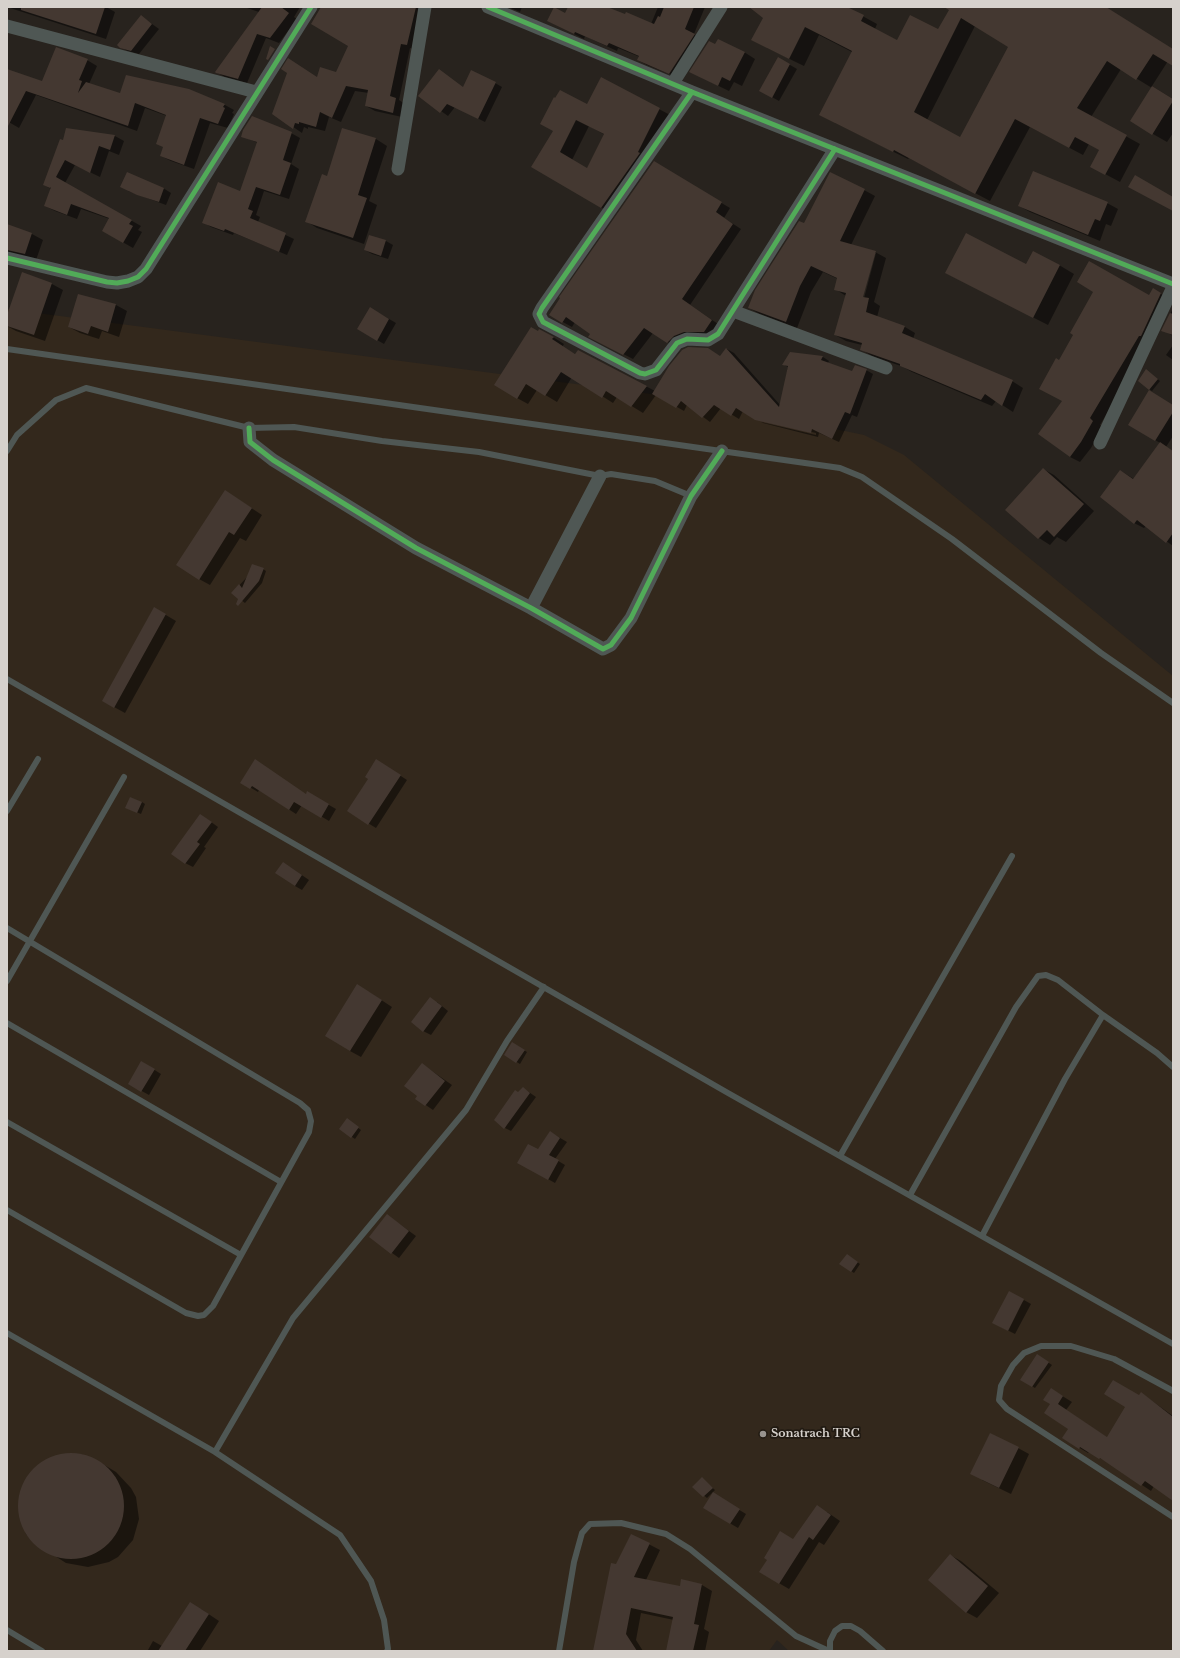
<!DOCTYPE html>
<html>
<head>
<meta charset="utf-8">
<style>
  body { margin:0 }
  #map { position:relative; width:1180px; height:1658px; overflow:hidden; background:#28231e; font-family:"Libre Baskerville",serif }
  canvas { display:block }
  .frame { position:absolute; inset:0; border:8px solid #d6d1cc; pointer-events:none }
</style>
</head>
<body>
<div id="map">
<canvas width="1180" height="1658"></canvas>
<div class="frame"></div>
</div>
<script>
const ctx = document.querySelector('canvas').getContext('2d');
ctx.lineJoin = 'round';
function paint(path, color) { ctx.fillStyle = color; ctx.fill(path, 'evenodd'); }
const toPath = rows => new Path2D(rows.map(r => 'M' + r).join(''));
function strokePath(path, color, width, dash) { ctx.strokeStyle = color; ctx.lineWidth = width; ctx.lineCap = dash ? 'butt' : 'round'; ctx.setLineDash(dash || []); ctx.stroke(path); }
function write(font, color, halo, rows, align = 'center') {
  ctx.font = font + ' "Libre Baskerville",serif'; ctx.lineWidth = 3.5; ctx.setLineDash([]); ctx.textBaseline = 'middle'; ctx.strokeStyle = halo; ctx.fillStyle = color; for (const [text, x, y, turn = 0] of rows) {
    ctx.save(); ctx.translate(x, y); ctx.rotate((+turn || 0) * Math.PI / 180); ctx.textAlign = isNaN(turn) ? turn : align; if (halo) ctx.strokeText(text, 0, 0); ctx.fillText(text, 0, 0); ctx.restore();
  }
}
paint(toPath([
  [7,309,697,400,864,435,904,455,1173,676,1173,1651,789,1651,777,1640,769,1651,7,1651]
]), '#33281c');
paint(toPath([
  [7,7,106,7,115,12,106,39],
  [244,7,300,7,294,17,297,19,279,43,266,38,247,83,225,77,216,72,259,12],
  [322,7,426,7,416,50,410,48,399,100,405,104,402,117,375,111,366,106,369,93,355,91,341,122,329,117,325,131,308,127,308,129,304,127,302,133,273,113,318,78,337,73,350,45],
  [508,7,522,7,520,12],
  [569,7,604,7,651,24,658,7,705,7,694,34,703,40,679,78,647,65,638,60,640,57,618,48,617,51,585,36,584,39,548,21,566,14],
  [750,7,846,7,877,24,875,29,898,41,938,30,953,7,1105,7,1173,50,1173,65,1168,61,1152,86,1173,99,1173,133,1167,142,1153,134,1152,88,1121,69,1091,117,1140,144,1120,182,1092,167,1100,150,1089,144,1083,155,1030,127,990,201,909,158,908,159,835,123,852,52,819,35,804,66,767,48,764,17],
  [975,26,1009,47,960,138,927,120],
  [141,16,159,29,139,54,128,51,120,47],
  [716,45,744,52,755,59,742,86,734,82,729,91,702,78],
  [778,58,797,69,779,101,761,91],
  [87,60,97,66,89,84,121,94,189,90,225,105,234,110,232,113,234,114,228,128,210,123,194,169,171,161,161,156,164,147,167,116,145,108,137,131,36,95,19,128,7,121,7,95,43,82],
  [601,78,672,116,614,215,533,167,554,131,587,105],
  [589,126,605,135,587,169,572,160],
  [495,83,502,87,485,122,455,107,448,116,420,96],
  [343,129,376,139,387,146,369,201,377,205,364,244,317,228,306,221,328,177],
  [291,133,300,138,291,164,299,169,289,199,264,191,256,215,260,217,258,222,294,239,287,255,234,233,233,235,211,227,203,222,241,192,258,143,242,136],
  [115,136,124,141,119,155,109,151,100,177,75,165,65,183,141,226,138,230,142,232,133,248,103,231,110,219,81,209,77,219,55,211,45,206,51,189,44,185,64,141],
  [654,163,730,208,724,218,741,229,690,305,721,326,713,336,676,347,653,333,633,359,598,341,592,333,575,322,572,327,550,315],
  [163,188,171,193,166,205,128,191],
  [864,190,875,196,851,245,875,252,886,258,874,302,880,306,877,317,905,327,915,333,913,339,1012,381,1023,388,1013,412,996,401,992,406,912,372,901,366,872,356,861,349,862,345,846,341,835,335,846,296,835,289,838,279,823,272,811,292,797,328,760,314,749,308,805,225],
  [874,253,876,253,863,302,861,301],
  [1107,203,1118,209,1111,226,1106,224,1100,241,1030,212,1019,206],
  [7,226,32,234,43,240,36,260,7,254],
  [386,241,393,245,388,259,372,254,365,250],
  [1027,265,1059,265,1074,274,1048,325,946,273],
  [22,274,52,284,63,290,45,341,16,331,7,326,7,318],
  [1153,289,1171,300,1150,341,1100,425,1103,427,1091,448,1080,462,1070,457,1059,361,1149,296],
  [79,295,116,305,127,311,119,337,102,331,99,339,80,333,69,327],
  [370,308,396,323,384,344,358,329],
  [1173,308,1173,336,1163,330],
  [539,332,553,337,564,344,562,347,575,354,579,351,655,391,721,357,727,349,734,353,781,406,788,367,783,364,823,357,829,361,828,363,853,373,866,370,873,374,857,417,852,415,839,442,819,433,818,437,763,423,761,422,816,435,816,433,755,419,743,411,739,419,721,408,710,422,687,405,684,411,656,395,643,413,617,397,613,403,572,377,557,402,537,390,528,404,517,398],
  [1173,345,1173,360,1166,355],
  [1149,372,1160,381,1152,391,1149,389],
  [1173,406,1173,436,1166,447,1173,451,1173,546,1146,526,1144,528,1134,523,1121,471,1134,479,1160,443,1129,424],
  [1043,469,1054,475,1094,511,1066,542,1057,537,1050,545,1039,538],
  [236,498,262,515,246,541,240,538,210,585,199,579],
  [263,569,266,571,262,583,245,603,232,593,249,575],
  [154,608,176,621,125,713,103,701],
  [384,765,407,780,376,828,348,811],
  [241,782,307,795,308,793,336,809,329,821,302,805,296,814,259,790,258,792],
  [142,802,145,804,141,814,129,809],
  [207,819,218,827,204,847,206,848,193,867,185,863],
  [290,867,309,880,302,890,295,886],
  [369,992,392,1007,361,1057,350,1051],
  [437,1002,448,1011,431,1035,423,1031],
  [512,1043,527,1052,520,1064,505,1055],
  [142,1062,161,1074,149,1095,129,1084],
  [422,1064,452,1085,433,1110,417,1099,418,1096],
  [523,1088,536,1097,511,1131,505,1128,519,1093],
  [350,1122,361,1130,355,1139,352,1137],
  [550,1132,567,1142,555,1159,565,1165,555,1183,519,1163,538,1150],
  [387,1215,416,1236,399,1258,370,1237],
  [850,1257,860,1264,854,1273,851,1271],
  [1024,1300,1031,1304,1015,1334,1001,1327],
  [1040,1357,1052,1365,1035,1388,1022,1380],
  [1051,1389,1072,1402,1066,1410,1108,1438,1141,1393,1173,1416,1173,1500,1154,1486,1151,1491,1109,1463,1089,1452,1088,1453,1063,1438,1069,1429,1051,1404],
  [1018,1448,1029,1454,1011,1494,982,1480],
  [81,1454,101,1463,116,1472,131,1488,136,1497,139,1519,133,1540,118,1557,109,1562,88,1567,66,1563,33,1542,26,1534,19,1513,19,1502,25,1481,39,1465,59,1455],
  [702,1479,715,1490,707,1498,694,1487],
  [713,1494,746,1514,738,1528,704,1508],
  [827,1512,840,1521,824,1545,819,1542,789,1589,760,1572,794,1540],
  [631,1535,660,1550,646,1580,680,1587,702,1585,712,1591,704,1629,709,1632,705,1651,667,1651,674,1620,641,1613,636,1640,643,1651,594,1651,617,1566],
  [950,1555,961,1561,999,1593,977,1618,966,1612],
  [201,1609,219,1621,200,1651,148,1650,153,1641,162,1646]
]), '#0007');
paint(toPath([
  [21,7,105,7,96,34,21,10],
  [262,7,281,7,289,13,270,38,257,34,238,79,216,73,215,72],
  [321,7,416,7,407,45,401,44,390,96,396,98,393,113,365,106,368,90,346,86,332,118,320,112,316,127,299,122,299,124,295,123,293,129,272,114,287,73,281,69,288,58,317,77,320,67,336,72,348,46,311,24],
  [554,7,565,13,568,7,607,7,625,14,626,12,654,24,658,16,660,17,664,7,694,7,685,29,695,34,669,74,637,60,639,56,609,43,607,46,575,32,574,34,547,21],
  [749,7,847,7,864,15,861,21,897,40,910,15,938,29,949,10,944,7,1106,7,1173,49,1173,66,1153,54,1136,80,1107,61,1077,108,1127,135,1105,175,1090,167,1099,150,1075,137,1069,148,1015,119,975,194,894,150,893,152,819,115,852,51,805,27,789,59,751,40,763,18],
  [961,18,1008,47,960,137,914,112],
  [141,15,152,24,131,51,120,48,117,45],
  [718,39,745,52,730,81,722,77,718,86,689,72,709,41,715,44],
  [270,46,275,49,268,60,266,59],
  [56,47,88,59,79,80,82,81,78,93,86,82,120,93,126,75,189,89,225,104,223,107,225,108,218,124,200,118,184,165,160,156,163,147,156,144,166,115,135,103,128,126,26,91,7,128,7,69,42,81],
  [778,57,790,64,772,98,759,91],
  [439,69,463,87,471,70,496,82,478,119,447,104,440,113,418,96],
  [601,77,660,108,638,152,640,153,601,208,531,167,553,131,540,124,554,97,555,98,560,90,587,104],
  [576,120,604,134,587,168,560,152],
  [1152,86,1173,99,1173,101,1152,135,1130,121],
  [252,116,292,132,283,160,291,163,280,195,256,187,248,209,253,211,250,218,286,233,279,252,225,229,224,231,202,223,218,182,240,191,257,142,241,137,243,130],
  [66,128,115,135,110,150,99,146,90,173,65,160,56,177,132,220,129,224,133,226,123,243,102,231,109,218,71,204,67,215,44,206,51,187,50,188,43,185,60,139,63,140],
  [342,128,376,138,358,195,367,198,353,238,305,222,322,174,327,176],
  [654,161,722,202,716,212,733,224,682,299,712,320,704,332,684,332,674,336,667,343,644,328,623,355,588,337,590,334,566,317,562,323,549,315,560,298,559,297],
  [1033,171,1108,202,1100,221,1095,219,1088,235,1018,206],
  [127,172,164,188,159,202,137,195,120,187],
  [830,172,865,189,840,241,876,251,863,297,869,298,866,312,905,326,902,333,1013,380,1002,406,985,394,981,400,900,366,900,364,860,350,862,343,834,335,846,293,834,290,837,278,811,266,800,286,786,322,748,308,755,290,799,221,804,223],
  [1135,175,1173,197,1173,211,1128,187],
  [7,224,32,233,25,254,7,250],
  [966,233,1026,264,1033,251,1060,265,1033,318,945,273],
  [369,235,386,240,381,256,364,250],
  [1089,261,1149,295,1153,288,1161,293,1142,334,1141,336,1139,336,1090,418,1093,421,1081,442,1070,457,1038,434,1062,401,1039,389,1056,358,1059,360,1073,335,1070,333,1093,292,1077,282],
  [22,272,52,283,34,335,7,326,7,315],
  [78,294,116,304,108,332,91,326,88,334,68,327],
  [370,307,389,319,377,341,357,329],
  [1170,313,1173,314,1173,335,1161,331],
  [531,327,538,331,539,329,554,337,552,339,575,354,578,350,647,386,631,407,606,391,602,398,561,372,545,396,526,384,517,399,494,385],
  [688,347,708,348,720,356,726,348,779,407,788,366,782,365,790,352,823,356,821,360,852,371,855,365,867,369,850,414,845,412,832,439,812,429,811,433,755,420,736,408,731,416,714,405,702,418,681,401,676,408,652,394,669,366,682,350],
  [1146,369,1158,379,1149,390,1138,381],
  [1149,390,1173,405,1173,412,1155,441,1128,425],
  [1160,442,1173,451,1173,533,1166,543,1137,520,1134,524,1100,497,1120,470,1133,479],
  [1043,468,1084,504,1054,537,1047,530,1038,539,1005,510],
  [225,490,252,508,234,535,229,532,199,580,176,565],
  [252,564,264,568,259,581,238,606,236,604,238,599,231,593,239,584,242,588],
  [154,607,166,614,114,708,102,701],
  [255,759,306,794,307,791,329,804,321,818,294,802,289,810,252,786,250,789,240,783],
  [376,759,401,775,368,825,347,811,368,779,365,777],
  [130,797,142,802,137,813,125,808],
  [200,814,212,822,197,842,200,844,185,864,171,854],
  [283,862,302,875,295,886,275,873],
  [357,984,382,1000,350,1051,325,1036],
  [430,997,442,1006,423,1032,411,1022],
  [512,1042,525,1050,516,1063,504,1055],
  [141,1061,155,1069,141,1092,128,1084],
  [422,1063,445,1081,425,1106,415,1099,417,1096,404,1086],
  [523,1087,530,1093,504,1129,494,1120,515,1090,518,1092],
  [347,1118,359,1127,351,1138,339,1129],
  [550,1131,560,1138,549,1155,559,1160,548,1180,517,1163,528,1144,538,1149],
  [387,1214,409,1231,391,1254,369,1237],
  [847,1254,858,1262,851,1272,839,1264],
  [1009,1291,1024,1299,1008,1331,992,1323],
  [1037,1354,1049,1362,1032,1387,1020,1380],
  [1113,1380,1139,1395,1141,1392,1173,1417,1173,1501,1145,1481,1141,1486,1100,1458,1099,1459,1080,1447,1079,1449,1062,1438,1068,1429,1044,1413,1050,1404,1043,1400,1051,1388,1063,1396,1058,1404,1107,1437,1125,1407,1104,1394],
  [990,1433,1019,1447,999,1488,970,1474],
  '18 1506a53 53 0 1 1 106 0a53 53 0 1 1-106 0Z',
  [702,1477,713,1488,703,1497,692,1487],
  [713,1492,740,1509,730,1524,703,1508],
  [817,1505,831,1515,813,1540,809,1537,779,1584,759,1572,767,1560,764,1558,780,1531,793,1539],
  [631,1534,650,1543,634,1577,680,1586,681,1579,702,1584,694,1624,699,1625,693,1651,666,1651,673,1617,631,1608,626,1634,637,1651,593,1651,611,1563,616,1564],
  [950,1554,988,1586,966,1613,928,1580],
  [190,1602,209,1614,185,1651,158,1651]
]), '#443831');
strokePath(toPath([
  [7,349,840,468,862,477,952,539,1101,653,1173,703],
  [7,451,17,435,56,400,86,388,249,428,294,427,382,441,479,452,600,476,611,474,655,481,691,496],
  [7,679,728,1093,1173,1344],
  [7,811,38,759],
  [7,928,300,1103,308,1110,311,1121,309,1132,213,1306,204,1315,198,1316,186,1313,7,1210],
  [7,981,124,777],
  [7,1023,281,1182],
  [7,1122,241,1255],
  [840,1156,1012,856],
  [910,1195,1016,1007,1038,976,1046,975,1058,980,1103,1015,1157,1053,1173,1067],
  [982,1236,1065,1079,1103,1015],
  [7,1333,215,1452,340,1535,371,1581,384,1620,388,1649,387,1651],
  [1173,1391,1114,1359,1071,1346,1041,1346,1024,1353,1013,1365,1001,1386,999,1400,1007,1409,1173,1517],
  [215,1452,293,1318,466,1110,507,1041,544,987],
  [7,1630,42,1651],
  [559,1651,574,1562,582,1533,590,1524,621,1523,666,1534,690,1549,796,1636,829,1651],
  [830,1651,830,1641,835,1631,842,1626,851,1626,860,1631,883,1651]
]), '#4f5754', 6);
strokePath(toPath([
  [488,7,692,92,1173,284],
  [7,26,256,92],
  [673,83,721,7],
  [692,92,542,308,539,314,543,322,640,373,645,374,656,370,677,343,687,339,708,340,718,334,835,149],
  [398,169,425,7],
  [7,258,107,282,117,283,128,281,138,277,146,269,151,261,311,7],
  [733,311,886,368],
  [249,428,250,442,273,460,416,548,531,608,603,649,611,645,631,618,691,496,722,451],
  [1100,443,1173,287],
  [531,608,600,476]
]), '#4f5754', 13);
strokePath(toPath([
  [488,7,692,92,1173,284],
  [692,92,542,308,539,314,543,322,640,373,645,374,656,370,677,343,687,339,708,340,718,334,835,149],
  [7,258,107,282,117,283,128,281,138,277,146,269,151,261,311,7],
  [249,428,250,442,273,460,416,548,531,608,603,649,611,645,631,618,691,496,722,451]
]), '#51ab58', 5);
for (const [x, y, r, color] of [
  [763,1434,4,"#99948f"]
]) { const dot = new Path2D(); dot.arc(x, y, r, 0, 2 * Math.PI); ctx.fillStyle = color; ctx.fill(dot); strokePath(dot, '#211a12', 1.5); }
write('bold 11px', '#d6d1cc', '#211a12', [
  ["Sonatrach TRC",771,1434]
], 'left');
</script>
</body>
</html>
